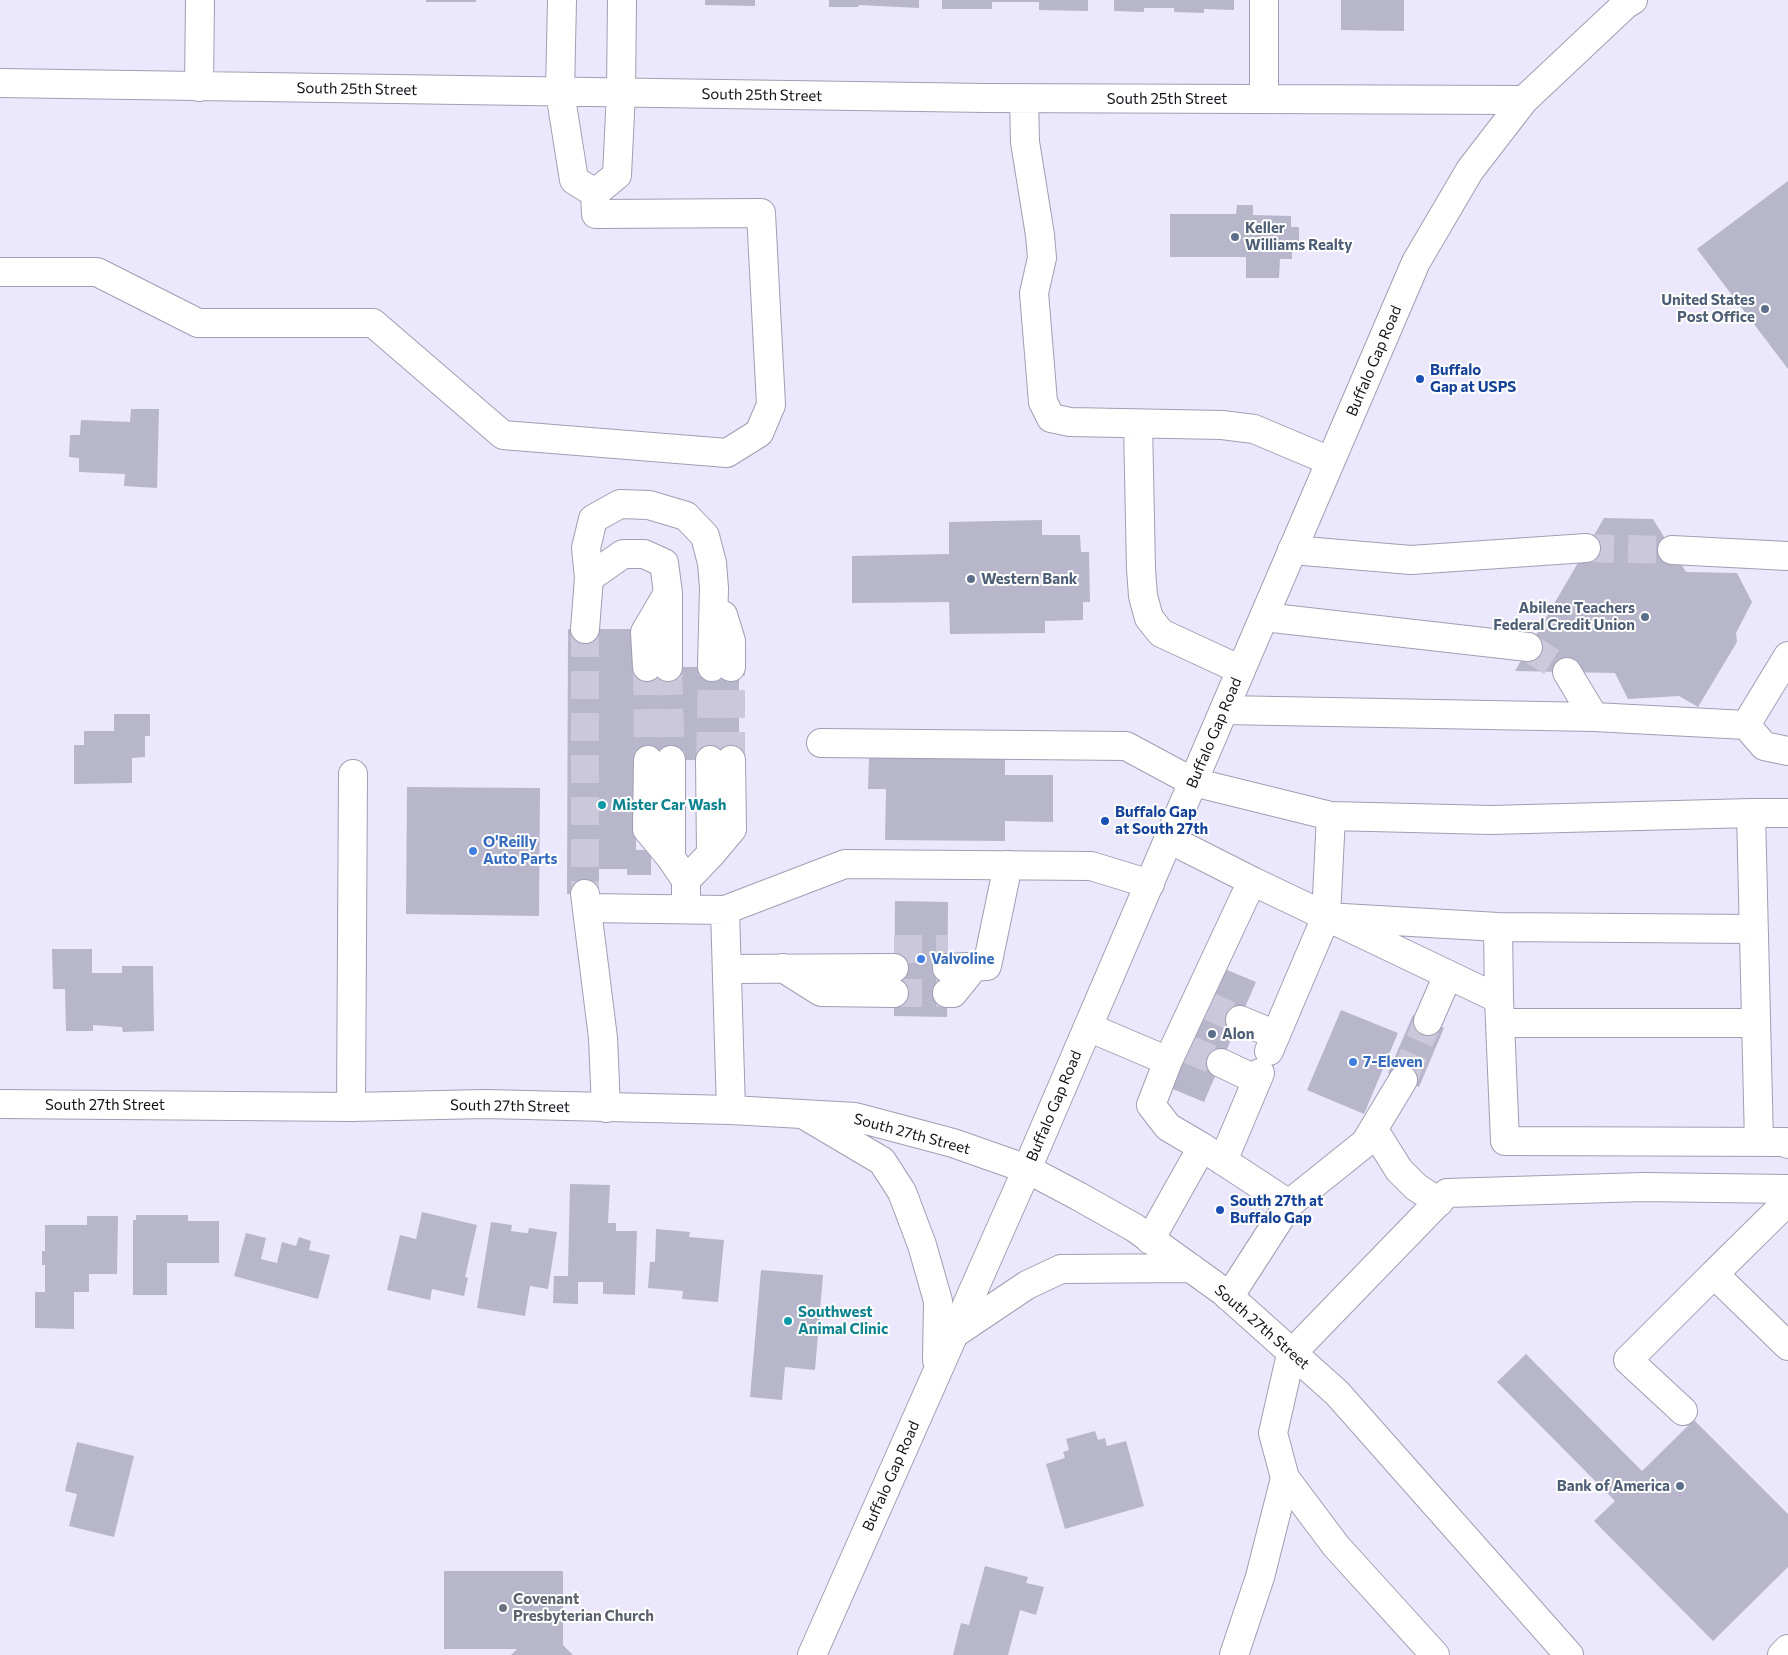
<!DOCTYPE html>
<html>
<head>
<meta charset="utf-8">
<style>
  body { margin:0 }
  canvas { display:block; background:#ebe8fd }
</style>
</head>
<body>
<canvas width="1788" height="1655"></canvas>
<script>
const ctx = document.querySelector('canvas').getContext('2d');
ctx.lineJoin = 'round';
function paint(path, color) { ctx.fillStyle = color; ctx.fill(path, 'evenodd'); }
const toPath = rows => new Path2D(rows.map(r => 'M' + r).join(''));
function strokePath(path, color, width, dash) { ctx.strokeStyle = color; ctx.lineWidth = width; ctx.lineCap = dash ? 'butt' : 'round'; ctx.setLineDash(dash || []); ctx.stroke(path); }
function write(font, color, halo, rows, align = 'center') {
  ctx.font = font + ' Commissioner,sans-serif'; ctx.lineWidth = 4; ctx.setLineDash([]); ctx.textBaseline = 'middle'; ctx.strokeStyle = halo; ctx.fillStyle = color; for (const [text, x, y, turn = 0] of rows) {
    ctx.save(); ctx.translate(x, y); ctx.rotate((+turn || 0) * Math.PI / 180); ctx.textAlign = isNaN(turn) ? turn : align; if (halo) ctx.strokeText(text, 0, 0); ctx.fillText(text, 0, 0); ctx.restore();
  }
}
paint(toPath([
  [426,0,476,0,476,2,426,2],
  [705,0,755,0,755,6,705,5],
  [829,0,919,0,919,8,859,5,858,7,829,7],
  [942,0,1088,0,1088,11,1039,10,1039,2,992,2,992,9,942,9],
  [1114,0,1234,0,1234,10,1204,9,1204,13,1174,12,1174,8,1144,8,1144,12,1114,11],
  [1341,0,1404,0,1404,31,1341,30],
  [1788,181,1788,369,1697,249],
  [1237,205,1253,205,1253,215,1291,216,1291,227,1299,227,1299,247,1292,247,1292,259,1280,259,1279,278,1246,278,1246,257,1170,257,1170,214,1236,214],
  [131,409,159,409,157,488,124,486,125,474,79,472,79,458,69,457,70,435,80,435,81,420,130,422],
  [1604,518,1653,519,1686,572,1737,573,1752,602,1736,633,1737,642,1698,707,1679,696,1628,699,1615,673,1515,671],
  [1042,520,1042,535,1080,535,1081,552,1089,552,1090,602,1083,602,1083,620,1045,621,1045,633,950,634,949,602,852,603,852,556,949,554,949,522],
  [568,629,634,629,633,667,739,667,739,760,637,760,636,850,651,850,651,875,627,875,627,869,599,869,599,894,567,894],
  [114,714,150,714,150,736,145,736,145,757,132,758,132,783,74,784,74,745,84,745,84,731,114,731],
  [869,756,1005,758,1005,775,1053,775,1053,822,1005,821,1005,841,885,840,886,789,868,789],
  [407,787,540,788,539,916,406,914],
  [895,901,948,902,947,1017,894,1016],
  [52,949,92,949,92,973,122,973,122,966,153,966,154,1031,123,1032,122,1027,93,1025,93,1031,66,1031,65,989,53,989],
  [1220,967,1256,982,1204,1102,1168,1087],
  [1341,1010,1398,1033,1364,1114,1307,1090],
  [1413,1015,1444,1028,1419,1087,1388,1073],
  [570,1184,610,1185,608,1223,616,1223,616,1231,637,1231,635,1295,603,1294,603,1282,578,1282,578,1304,553,1303,554,1276,568,1276],
  [422,1212,477,1225,465,1277,468,1278,464,1296,432,1289,430,1300,387,1290,400,1235,416,1239],
  [136,1215,188,1215,188,1221,219,1221,219,1263,167,1263,167,1295,133,1295,133,1220,136,1220],
  [87,1216,118,1216,117,1274,89,1274,89,1292,74,1292,74,1329,35,1328,35,1292,45,1292,45,1265,42,1265,42,1251,45,1251,45,1225,87,1225],
  [491,1222,512,1225,511,1231,525,1233,528,1233,529,1228,557,1232,548,1289,530,1286,525,1316,477,1308],
  [656,1229,690,1232,689,1237,724,1240,718,1302,682,1299,683,1291,648,1288,650,1262,655,1262],
  [246,1233,266,1238,261,1259,277,1263,282,1242,296,1246,299,1237,311,1241,309,1250,330,1255,318,1299,234,1276],
  [761,1270,823,1275,815,1370,785,1367,782,1400,750,1397],
  [1526,1354,1642,1471,1694,1420,1788,1514,1788,1567,1713,1641,1594,1521,1615,1501,1497,1382],
  [1095,1431,1098,1440,1105,1438,1107,1446,1126,1441,1144,1506,1065,1529,1046,1464,1065,1458,1063,1452,1069,1450,1066,1439],
  [77,1442,134,1456,114,1537,69,1526,77,1494,65,1491],
  [985,1566,1028,1577,1026,1583,1044,1587,1036,1615,1020,1610,1008,1655,953,1655,961,1623,969,1625],
  [444,1571,563,1571,563,1645,573,1655,511,1655,517,1649,444,1649]
]), '#b8b6ca');
strokePath(toPath([
  [1586,548,1672,550],
  [585,629,585,894],
  [1528,647,1567,672],
  [647,667,648,760],
  [668,667,671,760],
  [710,760,712,667],
  [731,760,731,667],
  [894,949,947,949],
  [894,993,947,993],
  [1204,1004,1240,1020],
  [1185,1048,1221,1063],
  [1403,1080,1428,1021]
]), '#cbc8db', 28, [28, 14]);
const minor = toPath([
  [562,0,560,92,574,180,595,193],
  [1264,0,1264,99],
  [0,83,986,98,1524,100],
  [199,87,200,0],
  [1024,98,1025,142,1040,235,1042,258,1034,293,1043,402,1051,418,1070,422,1222,425,1254,429,1330,461],
  [595,193,617,175,621,93,622,0],
  [0,272,97,272,198,323,373,323,503,435,727,453,759,433,771,405,761,213,596,214,595,193],
  [1138,424,1141,569,1143,596,1149,618,1161,633,1241,670],
  [1292,550,1411,560,1586,548],
  [1672,550,1788,556],
  [589,578,586,548,593,519,620,504,649,505,686,516,705,536,712,563,714,588,712,667],
  [668,593,668,667],
  [723,615,731,641,731,667],
  [1264,617,1528,647],
  [585,629,589,578,623,554,644,554,664,563,668,593,645,632,647,667],
  [1224,710,1594,717,1567,672],
  [1594,717,1746,725,1788,656],
  [1746,725,1764,746,1788,751],
  [821,743,1126,746,1193,782,1331,816],
  [648,760,647,829,671,858,686,880,686,909],
  [671,760,671,858],
  [710,760,711,854],
  [686,880,711,854,732,829,731,760],
  [1252,881,1499,999],
  [585,894,603,1038,606,1108],
  [587,908,725,910,731,1110],
  [725,910,845,864,1091,866,1150,884],
  [1326,917,1498,927,1753,929],
  [1498,927,1499,999,1505,1141,1786,1142,1788,1144],
  [783,968,821,992,894,993],
  [947,968,987,966,1008,865],
  [728,969,894,968],
  [947,993,953,993,974,967],
  [1240,1020,1276,1035],
  [1428,1021,1448,975],
  [1500,1023,1756,1023],
  [1088,1027,1168,1061,1252,881,1169,839],
  [1269,1051,1326,917,1331,816,1491,820,1751,813],
  [1168,1061,1151,1105,1168,1127,1202,1147],
  [1221,1063,1257,1080],
  [351,1107,353,774],
  [1374,1130,1399,1170,1416,1187,1439,1202],
  [1759,1142,1751,813,1788,813],
  [1223,1161,1260,1073],
  [1788,1201,1714,1274,1788,1346],
  [1289,1204,1365,1143,1403,1080],
  [1150,1240,1202,1147,1289,1204,1229,1297],
  [1683,1411,1628,1360,1714,1274],
  [1234,1655,1260,1577,1285,1478],
  [1435,1655,1336,1546,1285,1478,1273,1433,1291,1354,1447,1193,1643,1187,1788,1189],
  [1782,1655,1788,1649]
]);
const major = toPath([
  [0,1104,351,1107,485,1104,731,1110,855,1117,953,1143,1027,1169,1078,1196,1135,1228,1224,1292,1337,1393,1569,1655],
  [806,1116,882,1161,902,1192,922,1245,938,1301,937,1360],
  [954,1334,1027,1285,1061,1269,1191,1268],
  [812,1655,1027,1169,1416,262,1470,170,1524,100,1625,5,1633,0]
]);
strokePath(minor, '#a09eb2', 30);
strokePath(major, '#a09eb2', 30);
strokePath(minor, '#fff', 28);
strokePath(major, '#fff', 28);
for (const [x, y, r, color] of [
  [1235,237,5,"#5c6f8a"],
  [1765,309,5,"#5c6f8a"],
  [1420,379,5,"#1a4fb4"],
  [971,579,5,"#5c6f8a"],
  [1645,617,5,"#5c6f8a"],
  [602,805,5,"#0f9aa8"],
  [1105,821,5,"#1a4fb4"],
  [473,851,5,"#3f7fe0"],
  [921,959,5,"#3f7fe0"],
  [1212,1034,5,"#5c6f8a"],
  [1353,1062,5,"#3f7fe0"],
  [1220,1210,5,"#1a4fb4"],
  [788,1321,5,"#0f9aa8"],
  [1680,1486,5,"#5c6f8a"],
  [503,1608,5,"#6b7280"]
]) { const dot = new Path2D(); dot.arc(x, y, r, 0, 2 * Math.PI); ctx.fillStyle = color; ctx.fill(dot); strokePath(dot, '#fff', 2); }
write('15px', '#131219', '#fff', [
  ["South 25th Street",357,89,1],
  ["South 25th Street",762,95,1],
  ["South 25th Street",1167,99],
  ["Buffalo Gap Road",1374,361,-67],
  ["Buffalo Gap Road",1214,733,-67],
  ["South 27th Street",105,1105],
  ["South 27th Street",510,1106,1],
  ["Buffalo Gap Road",1054,1106,-67],
  ["South 27th Street",912,1134,15],
  ["South 27th Street",1262,1327,41],
  ["Buffalo Gap Road",891,1476,-66]
]);
write('bold 15px', '#4e5e75', '#fff', [
  ["Keller",1245,228],
  ["Williams Realty",1245,245],
  ["United States",1755,300,"right"],
  ["Post Office",1755,317,"right"],
  ["Western Bank",981,579],
  ["Abilene Teachers",1635,608,"right"],
  ["Federal Credit Union",1635,625,"right"],
  ["Alon",1222,1034],
  ["Bank of America",1670,1486,"right"]
], 'left');
write('bold 15px', '#164399', '#fff', [
  ["Buffalo",1430,370],
  ["Gap at USPS",1430,387],
  ["Buffalo Gap",1115,812],
  ["at South 27th",1115,829],
  ["South 27th at",1230,1201],
  ["Buffalo Gap",1230,1218]
], 'left');
write('bold 15px', '#0d838f', '#fff', [
  ["Mister Car Wash",612,805],
  ["Southwest",798,1312],
  ["Animal Clinic",798,1329]
], 'left');
write('bold 15px', '#366cbe', '#fff', [
  ["O'Reilly",483,842],
  ["Auto Parts",483,859],
  ["Valvoline",931,959],
  ["7-Eleven",1363,1062]
], 'left');
write('bold 15px', '#5b616d', '#fff', [
  ["Covenant",513,1599],
  ["Presbyterian Church",513,1616]
], 'left');
</script>
</body>
</html>
